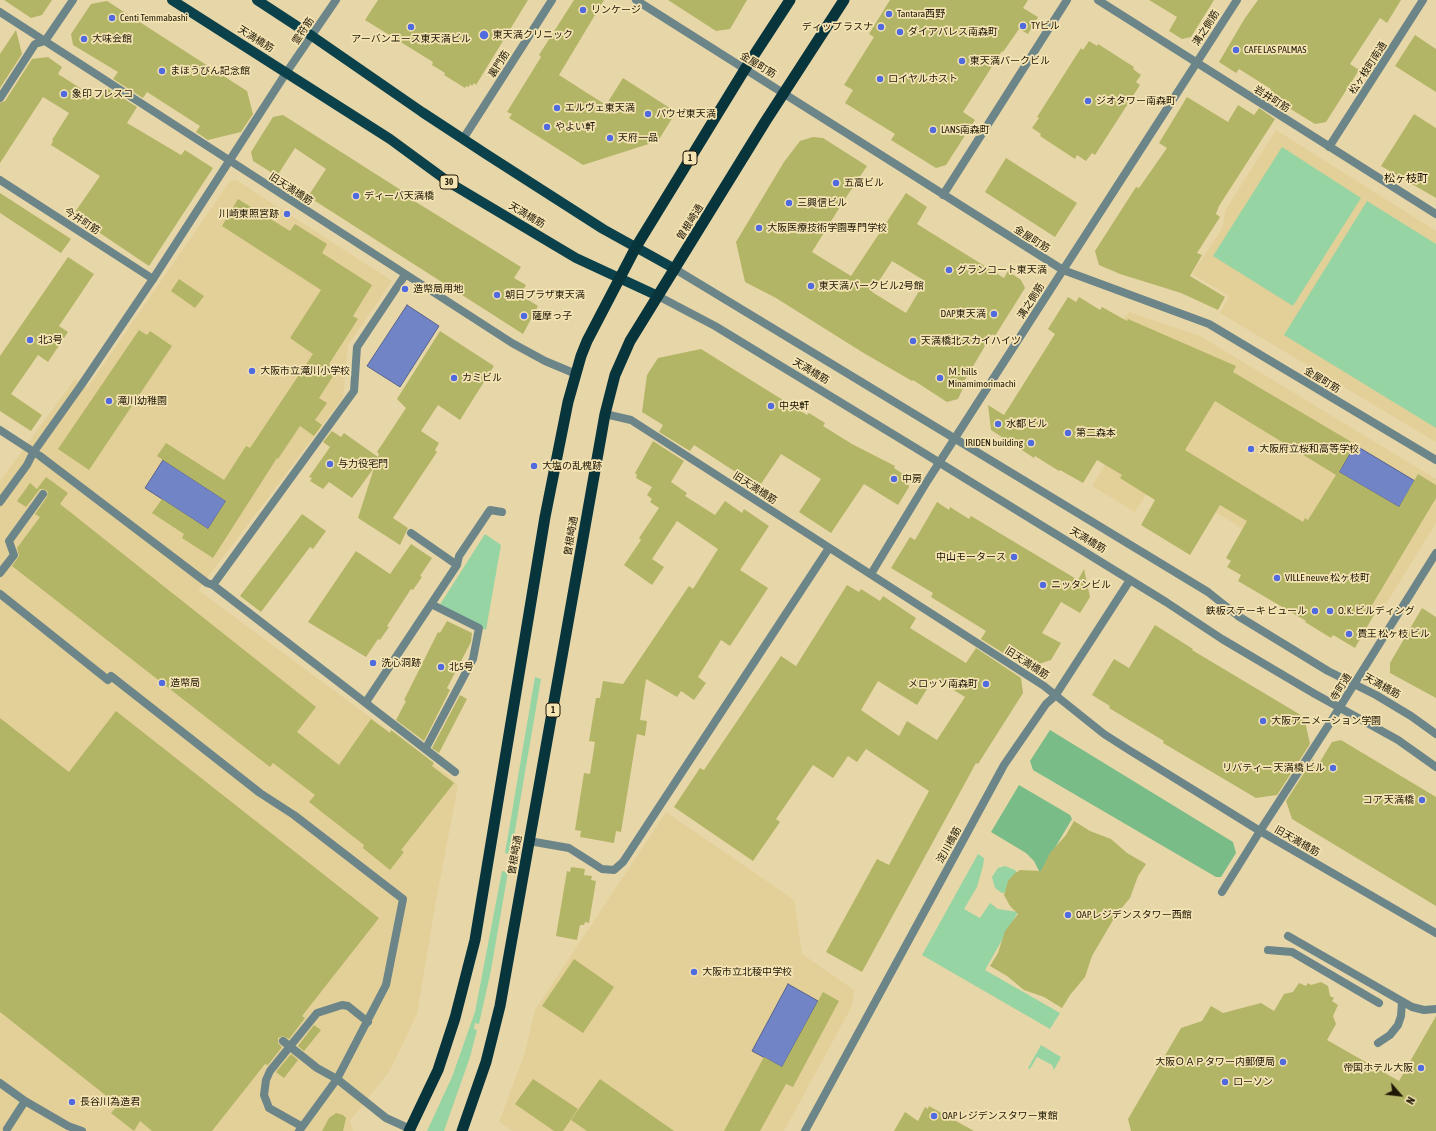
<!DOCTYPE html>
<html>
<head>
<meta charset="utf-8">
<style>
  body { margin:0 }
  #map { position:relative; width:1436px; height:1131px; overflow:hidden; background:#e7d6a7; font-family:"Asap Condensed",sans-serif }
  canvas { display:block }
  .north { position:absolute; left:1380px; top:1075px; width:40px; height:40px; -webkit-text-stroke:3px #f4e3b3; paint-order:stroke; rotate:118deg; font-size:11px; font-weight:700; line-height:16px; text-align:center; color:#1e1706 }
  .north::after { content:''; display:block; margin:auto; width:14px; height:18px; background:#1e1706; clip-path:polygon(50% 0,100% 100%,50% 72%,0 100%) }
</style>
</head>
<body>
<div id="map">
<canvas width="1436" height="1131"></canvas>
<div class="north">N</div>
</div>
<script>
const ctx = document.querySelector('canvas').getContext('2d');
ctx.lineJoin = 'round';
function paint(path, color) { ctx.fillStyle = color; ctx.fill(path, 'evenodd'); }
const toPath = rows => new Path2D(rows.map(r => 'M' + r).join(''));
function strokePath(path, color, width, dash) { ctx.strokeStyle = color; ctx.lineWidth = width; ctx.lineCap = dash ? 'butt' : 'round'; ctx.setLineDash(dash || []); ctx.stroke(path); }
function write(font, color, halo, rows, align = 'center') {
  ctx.font = font + ' "Asap Condensed","Noto Sans JP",sans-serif'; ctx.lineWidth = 3.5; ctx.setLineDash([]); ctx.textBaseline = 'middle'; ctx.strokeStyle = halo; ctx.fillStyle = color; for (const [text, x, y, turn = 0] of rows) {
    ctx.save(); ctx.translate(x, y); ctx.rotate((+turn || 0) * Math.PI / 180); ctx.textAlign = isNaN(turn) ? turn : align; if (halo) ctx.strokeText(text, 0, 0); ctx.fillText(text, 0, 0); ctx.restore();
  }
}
paint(toPath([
  [1276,130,1436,231,1436,442,1220,313,1229,296,1192,274,1223,227,1225,211],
  [236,180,392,281,348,345,343,398,198,590,451,777,450,778,458,785,436,901,417,1014,389,1072,350,1121,353,1131,0,1131,0,481,75,379,88,387,230,181],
  [1129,312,1200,336,1436,479,1436,523,1381,612,1157,477,1135,512,1092,486,1131,421,1075,388],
  [666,812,794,900,802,954,854,990,852,1006,784,1131,513,1131,499,1122,525,1053,535,1010]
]), '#e3cf98');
paint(toPath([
  [1282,147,1361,198,1293,306,1213,256],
  [1367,201,1436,244,1436,428,1284,335],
  [485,534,501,545,486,630,439,606],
  [535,677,541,679,511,854,505,853],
  [978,854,984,858,983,866,977,887,964,909,980,918,990,903,998,909,1018,912,985,970,1060,1013,1050,1029,922,955],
  [1005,866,1015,870,1017,873,1004,893,1002,893,995,888,992,877,998,868],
  [502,871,508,872,491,970,479,1024,475,1023,474,1029,477,1030,470,1057,444,1131,427,1131,452,1077,475,1012],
  [1041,1045,1061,1057,1054,1070,1052,1065,1037,1057,1030,1069,1028,1068]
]), '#97d4a4');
paint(toPath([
  [1050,730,1233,842,1236,853,1221,877,1216,877,1033,770,1030,761],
  [1019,785,1070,815,1072,819,1040,873,1034,861,1026,853,991,832]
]), '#79bc88');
const water = toPath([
  [407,305,439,326,400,387,367,366,407,305],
  [1355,445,1415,481,1399,507,1339,472,1355,445],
  [163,460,226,501,208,529,145,488,163,460],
  [788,984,818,1001,782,1067,752,1051,788,984]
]);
paint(water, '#7084c6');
strokePath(water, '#57638c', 1);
paint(toPath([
  [4,0,52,0,42,15,31,18],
  [378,0,528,0,476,85,474,83,472,86,470,84,469,87,466,86,465,88,444,75,445,73,432,65,433,62,365,20],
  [574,0,604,0,559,75,606,105,623,78,676,112,658,141,583,165,509,118,512,114,507,112,541,57,539,55],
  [668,0,747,0,730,29,716,31],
  [890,0,1028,0,1023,8,1038,17,1028,34,1019,29,1003,52,1002,51,963,112,975,120,946,165,936,168,891,140,895,134,845,103,853,90,844,85,874,37,869,34],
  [1149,0,1214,0,1191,37,1182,39,1169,31,1177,17],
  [1258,0,1401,0,1387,23,1380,18,1350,64,1359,70,1326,122,1315,124,1289,108,1284,105,1281,109,1265,99,1271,89,1239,69,1236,73,1219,62,1245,18],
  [107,1,247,91,253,114,241,132,208,140,196,132,200,126,147,92,143,98,113,79,118,72,73,45,71,34,91,4],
  [16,30,22,54,0,88,0,54],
  [1415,35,1436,49,1436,92,1395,66],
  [1089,41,1097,46,1098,44,1134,67,1133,69,1141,75,1136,82,1140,85,1095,155,1092,153,1086,161,1077,155,1075,159,1040,136,1041,134,1032,128,1039,118,1037,117,1081,48,1083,50],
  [48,57,62,67,58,74,99,100,107,88,137,107,127,123,181,155,185,150,213,168,149,266,73,215,100,176,51,145,53,141,52,140,69,113,43,97,0,163,0,103,5,101,32,59],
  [1187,97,1228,122,1238,105,1254,115,1259,108,1275,119,1219,206,1216,214,1220,217,1197,253,1202,255,1190,276,1225,297,1218,310,1181,293,1120,274,1099,265,1095,251,1136,187,1139,188,1167,148,1159,143],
  [1414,114,1436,128,1436,198,1381,166],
  [283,115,404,192,403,194,521,267,514,278,526,285,520,295,538,306,523,334,312,199,309,195,326,169,295,148,277,176,253,161,251,152,273,117],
  [813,137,823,138,867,166,843,202,812,252,851,276,906,193,927,207,917,224,1004,278,1008,271,1021,280,1025,288,995,336,992,334,962,385,964,386,958,399,947,402,913,380,912,381,862,352,776,298,745,282,736,242,784,162,800,141],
  [892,261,925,281,906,313,872,292],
  [1006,158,1077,203,1055,237,985,192],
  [0,193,71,239,61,253,0,213],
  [238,199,290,231,295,224,327,244,322,253,372,285,353,316,358,319,329,364,337,370,319,398,327,403,315,420,322,425,314,436,300,426,278,459,277,458,213,558,182,538,184,534,152,513,162,499,208,529,226,501,157,456,166,443,224,480,246,446,250,448,313,354,290,338,321,290,222,226],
  [68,257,94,274,59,326,68,332,48,362,38,355,11,394,42,415,31,431,0,411,0,356],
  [179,279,204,296,195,308,171,291],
  [1068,297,1076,302,1079,297,1100,310,1102,307,1127,321,1128,319,1236,366,1233,372,1355,444,1339,472,1399,507,1418,474,1436,485,1436,498,1369,610,1375,613,1355,648,1333,635,1331,638,1305,622,1306,621,1238,581,1241,575,1227,567,1231,561,1226,558,1247,521,1220,505,1190,555,1141,525,1155,500,1120,478,1122,475,1097,460,1083,483,1060,470,1059,471,1035,456,1034,458,991,430,988,405,1004,415,1055,334,1048,329],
  [1215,401,1336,475,1308,520,1305,518,1303,522,1185,450],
  [139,330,147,335,150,331,172,346,89,470,58,449],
  [440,331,494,366,460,420,438,405,421,431,439,443,435,450,437,452,393,518,408,528,400,545,358,518,374,468,352,498,329,482,323,489,310,481,312,478,309,477,330,447,323,442,332,431,341,437,344,433,378,457,379,454,377,452,406,408,397,399],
  [701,349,807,415,809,413,825,423,823,426,852,444,895,466,894,468,906,476,909,487,898,505,864,484,831,533,799,512,821,479,781,454,759,487,694,445,690,451,659,432,663,425,642,412,647,375,658,358],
  [653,441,684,461,671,482,687,493,685,496,715,515,725,501,742,513,744,509,769,526,740,570,768,588,730,646,721,640,698,677,706,683,694,700,681,691,677,697,646,679,640,720,647,721,645,736,637,734,621,832,616,831,614,843,580,837,581,831,575,830,584,773,590,774,595,742,589,741,596,698,600,698,603,681,623,684,689,586,693,589,718,549,677,521,652,559,664,567,652,585,624,565,641,540,639,538,659,508,650,502,652,499,647,495,652,487,636,478,637,475,635,473],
  [46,477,68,493,60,504,316,707,297,732,339,765,371,719,390,733,391,730,434,763,432,766,454,783,401,850,404,852,390,870,363,848,364,845,309,802,315,795,273,763,270,767,12,566,19,556,17,548,40,517,35,514,47,497,48,492,44,489,40,489,26,507,17,501,30,483,37,489],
  [937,502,949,510,950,507,969,519,971,516,1078,580,1084,569,1090,597,1080,613,1061,602,1042,633,1061,643,1051,660,1039,664,1018,651,1019,663,981,639,986,631,931,597,933,593,891,568,910,537,915,540],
  [302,514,326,531,313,549,310,547,261,612,240,596],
  [411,544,432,558,420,576,422,577,413,590,411,589,387,626,389,627,380,640,378,639,366,657,308,622,356,551,390,574],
  [847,585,859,592,861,589,880,601,883,596,916,618,910,628,966,663,976,648,1021,678,1023,693,978,764,976,763,862,972,826,952,877,859,889,865,929,791,866,749,857,762,848,756,833,778,813,765,776,819,780,822,753,861,674,807,700,768,704,770,781,656,796,666],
  [934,678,965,697,937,740,907,721,899,736,861,710,878,681,917,705],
  [1422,608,1436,617,1436,698,1390,673,1390,663],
  [447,621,472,633,471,642,447,688,450,690,424,741,396,720,406,701,404,700,438,632,440,633],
  [1155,625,1193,649,1192,650,1304,717,1310,744,1277,795,1256,798,1163,743,1164,741,1109,708,1110,706,1092,695,1114,659,1129,668],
  [460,695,467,699,439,753,432,748],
  [116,711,379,918,302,1016,305,1018,289,1039,283,1036,278,1038,278,1043,282,1047,268,1065,265,1064,212,1131,152,1131,140,1121,134,1131,111,1113,118,1105,0,1012,0,718,69,772],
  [1341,740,1436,797,1436,906,1292,819,1286,801,1313,759,1315,770,1332,742],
  [1074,821,1090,831,1111,839,1127,853,1146,864,1138,876,1130,898,1116,915,1092,956,1085,977,1070,995,1062,1008,1044,997,1024,990,1007,976,990,966,998,953,1005,931,1018,914,1010,906,1004,895,1008,881,1014,874,1020,870,1041,871,1050,853,1066,835],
  [571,867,585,869,584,875,592,876,591,880,596,881,589,923,585,922,584,925,580,925,577,940,556,936,567,871,570,872],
  [574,959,614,987,583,1033,542,1006],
  [1321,982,1328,986,1330,996,1334,998,1332,1001,1338,1005,1333,1016,1336,1024,1327,1040,1399,1081,1436,1016,1436,1131,1131,1131,1128,1119,1181,1028,1202,1021,1211,1006,1223,1013,1261,1003,1274,1011,1284,994,1293,992,1299,983,1306,986,1308,983,1311,985],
  [823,992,839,1001,793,1087,786,1084,760,1131,724,1131,764,1057,782,1067],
  [314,1025,321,1030,304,1051,298,1046],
  [291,1054,298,1060,284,1078,276,1072],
  [533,1079,578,1109,563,1131,554,1131,515,1104],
  [600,1079,674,1131,587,1131,571,1120],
  [929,1106,974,1131,894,1131,905,1112,918,1121,925,1107,928,1109],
  [336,1113,343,1115,346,1118,343,1131,322,1131,329,1118]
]), '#b3b566');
strokePath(toPath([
  [0,430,40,456,207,583,213,585,455,772],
  [0,502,27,465,33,453,82,384,153,279],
  [411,533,457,565],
  [0,573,14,555,9,541,43,494],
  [213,585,354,391,357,347,405,275],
  [0,594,108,680,111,676,260,793,294,815,403,899,386,985,337,1079,299,1131],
  [366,702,457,565,459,556,490,510,502,512],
  [426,748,473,659,479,628,431,604],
  [1222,892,1260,831],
  [1288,936,1412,1007,1424,1010,1436,1009],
  [1268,950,1292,952,1379,1003],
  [283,1041,317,1068,337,1079,386,1118,410,1129],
  [1378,1043,1390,1035,1398,1025,1401,1016,1402,1002],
  [0,1083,25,1101,68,1126,82,1131],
  [301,1126,269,1108,264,1095,266,1080,270,1071,317,1013,342,1005,348,1006,368,1022],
  [7,1129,25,1101]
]), '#6c8589', 8);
strokePath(toPath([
  [636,0,1063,270,1209,324,1436,460],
  [0,12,512,343,545,361,576,374],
  [0,98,35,44,45,41,73,0],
  [463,139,552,0],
  [0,180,153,279,286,73,336,0],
  [943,195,1067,0],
  [605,414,631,420,1044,686,1104,734,1129,750,1260,831,1436,933],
  [871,574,928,480,1063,270],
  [1260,831,1328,726,1436,553],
  [529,841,569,848,602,869,614,870,623,862,829,548],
  [805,1131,1004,765,1046,704,1055,696,1130,580]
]), '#6c8589', 8);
strokePath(toPath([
  [1098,0,1436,214],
  [1329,147,1423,0],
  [675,269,1208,592,1238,616,1328,671,1376,695,1411,716,1436,734],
  [1063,270,1237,0],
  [658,296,715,326,914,447,1166,602,1222,639,1315,694,1398,740,1436,767]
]), '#6c8589', 8);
strokePath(toPath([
  [172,0,390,139,450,183,576,258,658,296],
  [257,0,312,36,422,112,486,154,603,229,675,269]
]), '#0b414a', 10);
strokePath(toPath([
  [409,1131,438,1070,455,1018,475,940,545,517,568,402,581,356,587,341,636,247,745,69,790,0],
  [462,1131,486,1062,500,1006,605,414,615,375,630,341,765,122,844,0]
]), '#08343c', 11);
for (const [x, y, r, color] of [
  [583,10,4,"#506adf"],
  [889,14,4,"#506adf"],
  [112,18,4,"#506adf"],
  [1023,26,4,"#506adf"],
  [411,27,4,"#506adf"],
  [881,27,4,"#506adf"],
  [900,32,4,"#506adf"],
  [484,35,5,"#506adf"],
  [84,39,4,"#506adf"],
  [1236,50,4,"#506adf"],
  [962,61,4,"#506adf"],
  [162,71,4,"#506adf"],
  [880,79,4,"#506adf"],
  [64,94,4,"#506adf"],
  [1088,101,4,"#506adf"],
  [557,108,4,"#506adf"],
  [648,114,4,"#506adf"],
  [547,127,4,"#506adf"],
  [933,130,4,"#506adf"],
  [610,138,4,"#506adf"],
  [836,183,4,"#506adf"],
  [356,196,4,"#506adf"],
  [789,203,4,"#506adf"],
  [287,214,4,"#506adf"],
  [759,228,4,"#506adf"],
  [949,270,4,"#506adf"],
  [811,286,4,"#506adf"],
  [405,289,4,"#506adf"],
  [497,295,4,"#506adf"],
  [994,314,4,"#506adf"],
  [524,316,4,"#506adf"],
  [30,340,4,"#506adf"],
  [913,341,4,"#506adf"],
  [252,371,4,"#506adf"],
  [454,378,4,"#506adf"],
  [940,378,4,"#506adf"],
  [109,401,4,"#506adf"],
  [771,406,4,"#506adf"],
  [998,424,4,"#506adf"],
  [1068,433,4,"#506adf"],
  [1031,443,4,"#506adf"],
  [1251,449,4,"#506adf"],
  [330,464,4,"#506adf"],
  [534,466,4,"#506adf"],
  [894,479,4,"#506adf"],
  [1014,557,4,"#506adf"],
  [1277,578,4,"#506adf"],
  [1043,585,4,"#506adf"],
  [1315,611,4,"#506adf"],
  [1330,611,4,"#506adf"],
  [1349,634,4,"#506adf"],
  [373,663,4,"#506adf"],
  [441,667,4,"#506adf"],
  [162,683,4,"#506adf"],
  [986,684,4,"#506adf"],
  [1263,721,4,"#506adf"],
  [1333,768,4,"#506adf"],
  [1422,800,4,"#506adf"],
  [1068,915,4,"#506adf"],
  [694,972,4,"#506adf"],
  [1283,1062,4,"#506adf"],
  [1421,1068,4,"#506adf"],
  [1225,1082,4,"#506adf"],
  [72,1102,4,"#506adf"],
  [934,1116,4,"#506adf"]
]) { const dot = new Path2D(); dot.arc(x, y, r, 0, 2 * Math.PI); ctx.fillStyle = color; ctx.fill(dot); strokePath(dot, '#f4e3b3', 1.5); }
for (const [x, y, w] of [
  [690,158,14],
  [449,182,18],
  [553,710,14]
]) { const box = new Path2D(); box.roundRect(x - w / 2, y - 7, w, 14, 3); ctx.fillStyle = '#f4e3b3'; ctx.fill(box); strokePath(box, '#1e1706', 1); }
write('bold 9px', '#1e1706', null, [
  ["1",690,158],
  ["30",449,182],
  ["1",553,710]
]);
write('10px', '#1e1706', '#f4e3b3', [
  ["リンケージ",591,10],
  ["Tantara西野",897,14],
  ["Centi Temmabashi",120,18],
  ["TYビル",1031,26],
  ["ディップ ラスナ",873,27,"right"],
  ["ダイアパレス南森町",908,32],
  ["東天満クリニック",493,35],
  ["大味会館",92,39],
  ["アーバンエース東天満ビル",411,39,"center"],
  ["CAFE LAS PALMAS",1244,50],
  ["東天満パークビル",970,61],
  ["まほうびん記念館",170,71],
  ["ロイヤルホスト",888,79],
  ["象印 フレスコ",72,94],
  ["ジオタワー南森町",1096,101],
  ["エルヴェ東天満",565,108],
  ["パウゼ東天満",656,114],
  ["やよい軒",555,127],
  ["LANS南森町",941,130],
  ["天府一品",618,138],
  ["五高ビル",844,183],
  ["ディーバ天満橋",364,196],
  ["三興信ビル",797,203],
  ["川崎東照宮跡",279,214,"right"],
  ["大阪医療技術学園専門学校",767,228],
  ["グランコート東天満",957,270],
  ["東天満パークビル2号館",819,286],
  ["造幣局用地",413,289],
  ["朝日プラザ東天満",505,295],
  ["DAP東天満",986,314,"right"],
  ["薩摩っ子",532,316],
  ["北3号",38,340],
  ["天満橋北スカイハイツ",921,341],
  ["大阪市立滝川小学校",260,371],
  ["Ｍ. hills",948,372],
  ["Minamimorimachi",948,384],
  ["カミビル",462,378],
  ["滝川幼稚園",117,401],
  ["中央軒",779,406],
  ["水都 ビル",1006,424],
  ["第二森本",1076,433],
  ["IRIDEN building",1023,443,"right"],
  ["大阪府立桜和高等学校",1259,449],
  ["与力役宅門",338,464],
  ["大塩の乱槐跡",542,466],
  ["中房",902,479],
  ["中山モータース",1006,557,"right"],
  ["VILLE neuve 松ヶ枝町",1285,578],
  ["ニッタンビル",1051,585],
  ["鉄板ステーキ ピュール",1307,611,"right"],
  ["O. K. ビルディング",1338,611],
  ["貴王 松ヶ枝 ビル",1357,634],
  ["洗心洞跡",381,663],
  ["北5号",449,667],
  ["造幣局",170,683],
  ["メロッソ南森町",978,684,"right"],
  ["大阪アニメーション学園",1271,721],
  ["リバティー 天満橋 ビル",1325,768,"right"],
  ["コア 天満橋",1414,800,"right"],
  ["OAPレジデンスタワー西館",1076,915],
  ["大阪市立北稜中学校",702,972],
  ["大阪ＯＡＰタワー内郵便局",1275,1062,"right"],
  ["帝国ホテル大阪",1413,1068,"right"],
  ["ローソン",1233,1082],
  ["長谷川為造君",80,1102],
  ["OAPレジデンスタワー東館",942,1116]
], 'left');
write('10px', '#1e1706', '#f4e3b3', [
  ["溝之側筋",1206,28,-57],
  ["霊符筋",303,31,-56],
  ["天満橋筋",256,39,32],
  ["裏門筋",499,64,-57],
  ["金屋町筋",758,65,31],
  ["松ヶ枝町南通",1368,68,-57],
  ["岩井町筋",1272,99,32],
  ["旧天満橋筋",291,189,33],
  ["天満橋筋",527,215,31],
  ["今井町筋",82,221,33],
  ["曽根崎通",690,222,-58],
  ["金屋町筋",1032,239,32],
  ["溝之側筋",1031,301,-57],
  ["天満橋筋",811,371,31],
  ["金屋町筋",1322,380,31],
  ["旧天満橋筋",755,488,33],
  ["曽根崎通",571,536,-80],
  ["天満橋筋",1088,540,31],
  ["旧天満橋筋",1027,663,33],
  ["天満橋筋",1382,686,29],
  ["寺町通",1341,687,-58],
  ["旧天満橋筋",1297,841,30],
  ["淀川橋筋",949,845,-61],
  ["曽根崎通",515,855,-80]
]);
write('11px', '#1e1706', '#f4e3b3', [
  ["松ヶ枝町",1406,179]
]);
</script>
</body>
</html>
